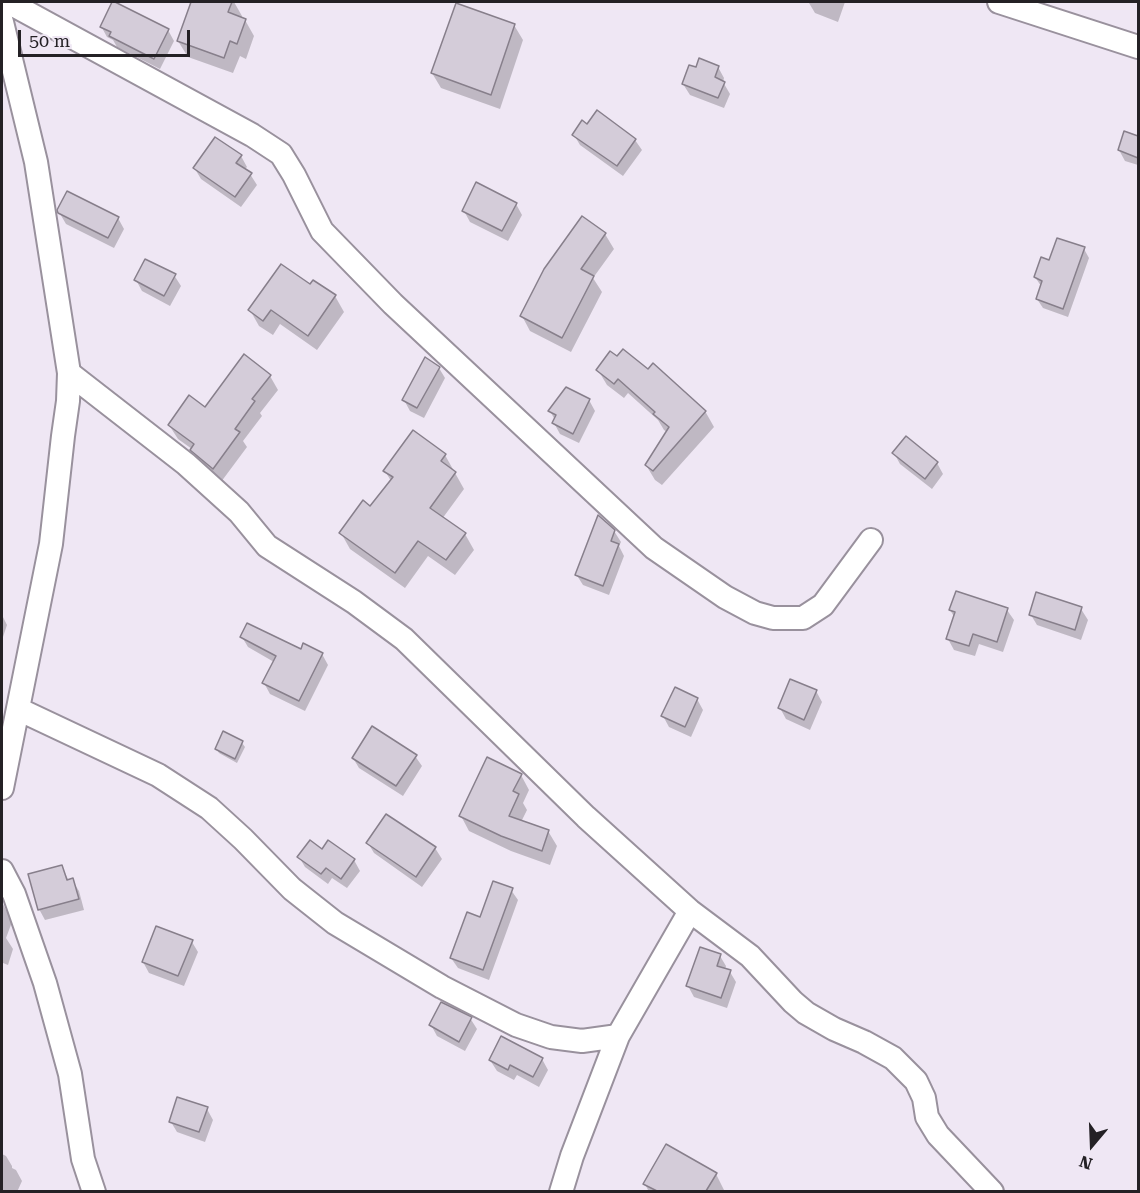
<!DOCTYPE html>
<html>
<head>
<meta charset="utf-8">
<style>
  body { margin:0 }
  #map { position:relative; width:1140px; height:1193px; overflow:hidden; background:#efe7f4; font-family:"Roboto Serif",serif }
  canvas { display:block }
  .frame { position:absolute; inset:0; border:3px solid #242125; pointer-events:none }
  .north { position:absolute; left:1062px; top:1115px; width:60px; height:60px; -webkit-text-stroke:4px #efe7f4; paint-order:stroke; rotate:199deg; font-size:16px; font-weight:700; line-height:24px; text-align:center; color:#242125 }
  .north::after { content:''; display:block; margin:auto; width:21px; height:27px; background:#242125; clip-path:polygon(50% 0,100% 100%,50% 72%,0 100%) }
  .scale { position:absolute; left:18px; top:30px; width:172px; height:27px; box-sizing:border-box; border:3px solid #242125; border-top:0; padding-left:8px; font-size:18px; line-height:21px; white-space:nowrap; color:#242125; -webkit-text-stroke:4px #efe7f4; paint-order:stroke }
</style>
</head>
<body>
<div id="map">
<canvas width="1140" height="1193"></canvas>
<div class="frame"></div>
<div class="north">N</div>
<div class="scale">50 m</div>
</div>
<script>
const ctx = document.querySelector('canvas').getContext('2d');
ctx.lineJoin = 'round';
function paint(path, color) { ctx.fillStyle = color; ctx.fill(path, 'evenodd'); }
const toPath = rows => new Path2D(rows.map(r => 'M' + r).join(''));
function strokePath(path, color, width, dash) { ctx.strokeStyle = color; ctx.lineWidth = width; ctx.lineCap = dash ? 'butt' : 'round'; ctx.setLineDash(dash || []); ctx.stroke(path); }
paint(toPath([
  [192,2,234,2,242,16,241,19,245,20,254,36,246,59,240,56,233,73,188,57,178,41],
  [805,2,845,2,838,22,815,13,809,3],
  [514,25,523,40,500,109,441,88,432,73],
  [101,26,168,30,174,41,160,69,117,47,113,40,107,37],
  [718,67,724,78,723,82,730,94,724,108,690,95,683,84,697,69],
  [588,126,635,140,642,150,623,176,580,145,574,135],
  [1125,133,1138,138,1138,165,1125,161,1119,150],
  [241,156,247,167,244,170,250,174,257,185,241,207,201,179,195,169],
  [516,204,522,215,508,241,470,222,464,211],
  [59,212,118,218,124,229,114,248,66,224],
  [605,234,614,249,593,278,602,292,571,352,530,331,522,316],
  [1084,249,1089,258,1068,317,1043,308,1037,299,1041,286,1035,277,1050,262],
  [174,275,181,286,170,306,142,291,136,280],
  [311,286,335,296,344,312,317,350,280,324,273,335,259,326,250,310],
  [439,368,445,378,424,418,410,411,404,400],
  [598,370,648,371,705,411,714,427,662,485,655,480,646,465,667,432,664,430,658,420,628,393,624,398,607,385],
  [270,376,278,390,260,413,262,416,243,441,247,447,221,482,200,464,192,449,178,439,169,425,205,409],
  [589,400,595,411,579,443,560,434,554,423,555,420,550,411],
  [894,453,937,463,943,474,932,489,900,464],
  [445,455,464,489,442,519,465,534,474,550,455,575,428,556,405,588,350,549,341,533,371,508,391,481,385,471],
  [614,531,621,542,619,546,624,556,609,595,583,585,576,574],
  [1081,609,1088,620,1081,640,1037,625,1031,615],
  [950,610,1007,610,1014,620,1003,652,979,644,975,656,954,650,948,639,955,618],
  [2,615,7,625,2,640],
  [242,637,301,651,322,654,328,665,305,711,270,694,264,683,274,662,248,647],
  [816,691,822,702,810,730,786,719,780,708],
  [697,699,703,710,691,737,669,727,663,716],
  [242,743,245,747,237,763,219,753,216,748],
  [415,756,422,766,403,796,359,768,353,758],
  [521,775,529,790,523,803,527,810,521,822,548,831,557,846,550,865,511,851,469,831,461,816],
  [386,816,435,848,442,859,422,887,374,853,368,843],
  [322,851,354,860,360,871,347,888,332,878,328,884,305,867,299,857],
  [62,867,69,881,72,880,79,891,84,910,45,920,39,909],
  [511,890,518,900,489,980,458,968,451,958,481,919],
  [2,902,12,922,6,938,13,949,8,965,3,963,2,967],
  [192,942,198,952,184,986,149,973,143,962],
  [720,956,726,966,725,970,730,972,736,982,727,1008,694,997,688,986],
  [470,1018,477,1029,465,1051,437,1036,431,1025],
  [542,1059,548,1070,539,1087,517,1075,514,1080,497,1071,490,1060],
  [207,1109,213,1120,205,1142,177,1132,171,1122],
  [2,1154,6,1156,12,1166,12,1168,16,1170,22,1181,17,1192,2,1192],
  [716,1174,725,1192,649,1192,645,1184]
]), '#0003');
const building = toPath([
  [112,2,115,2,169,29,154,59,109,36,111,32,100,27,112,2],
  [191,2,232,2,228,12,246,19,237,44,230,41,224,58,177,41,191,2],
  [456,3,515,24,491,95,431,73,456,3],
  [699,58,719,66,715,77,725,82,718,98,682,84,689,65,696,67,699,58],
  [597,110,636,139,617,166,572,135,582,120,587,124,597,110],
  [1124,131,1138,136,1138,158,1118,150,1124,131],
  [215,137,242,155,236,163,252,173,235,197,193,168,215,137],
  [476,182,517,203,502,231,462,211,476,182],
  [67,191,119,217,108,238,58,213,57,210,67,191],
  [582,216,606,233,581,269,594,276,562,338,520,316,544,269,582,216],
  [1057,238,1085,247,1063,309,1036,299,1042,281,1034,277,1041,257,1049,260,1057,238],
  [145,259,176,274,164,296,134,280,145,259],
  [281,264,310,284,313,280,336,295,308,336,271,310,263,321,248,310,281,264],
  [623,349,648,369,653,363,706,411,653,471,645,465,669,427,653,414,655,412,618,379,614,384,596,370,610,351,617,356,623,349],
  [244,354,271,375,252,399,255,401,235,429,240,432,213,469,190,450,194,444,168,425,189,395,205,407,244,354],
  [425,357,440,367,417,408,402,400,425,357],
  [566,387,590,399,573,434,552,423,556,415,548,411,566,387],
  [413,430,446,454,441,461,456,472,430,508,466,533,446,560,418,541,395,573,339,533,363,500,370,506,393,477,383,471,413,430],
  [906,436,938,462,925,479,892,453,906,436],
  [598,515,615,530,611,541,619,544,603,586,575,575,598,515],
  [956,591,1008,608,997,642,973,634,969,646,946,639,955,612,949,610,956,591],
  [1036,592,1082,607,1075,630,1029,615,1036,592],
  [247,623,301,649,303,643,323,653,299,701,262,683,276,656,240,637,247,623],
  [790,679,817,690,804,720,778,708,790,679],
  [675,687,698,698,685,727,661,716,675,687],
  [372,726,417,755,396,786,352,758,372,726],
  [223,731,243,741,235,759,215,749,223,731],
  [487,757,522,774,513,791,519,794,509,816,549,830,542,851,501,836,459,816,487,757],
  [386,814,436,847,416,877,366,843,386,814],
  [310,840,322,849,328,840,355,859,341,879,326,868,321,874,297,857,310,840],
  [62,865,67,880,73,878,79,899,38,910,28,874,62,865],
  [493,881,513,888,483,970,450,958,467,912,480,917,493,881],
  [156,926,193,940,178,976,142,962,156,926],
  [700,947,721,954,717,966,731,970,721,998,686,986,700,947],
  [441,1002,472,1017,459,1042,429,1025,441,1002],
  [501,1036,543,1058,533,1077,510,1065,508,1070,489,1060,501,1036],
  [177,1097,208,1107,199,1132,169,1122,177,1097],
  [666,1144,717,1173,706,1191,657,1191,643,1184,666,1144]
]);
paint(building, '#d4ccd9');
strokePath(building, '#877f8b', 1.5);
const minor = toPath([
  [8,2,252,135,281,154,294,175,322,231,393,304,654,548,725,597,755,613,773,618,803,618,823,605,871,540],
  [999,2,1138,47],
  [2,22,36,162,69,373,68,401,63,436,51,544,2,788],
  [69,373,186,464,239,512,267,546,354,602,404,639,586,817,690,911,750,956,793,1002,806,1013,834,1029,864,1042,893,1058,916,1081,924,1098,927,1117,938,1135,992,1192],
  [18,709,158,775,209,808,243,839,292,889,335,923,442,987,516,1025,551,1037,582,1041,618,1036],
  [2,871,14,894,45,983,70,1074,83,1159,94,1192],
  [561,1192,572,1156,618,1036,690,911]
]);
strokePath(minor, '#99919d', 26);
strokePath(minor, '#fff', 22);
</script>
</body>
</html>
